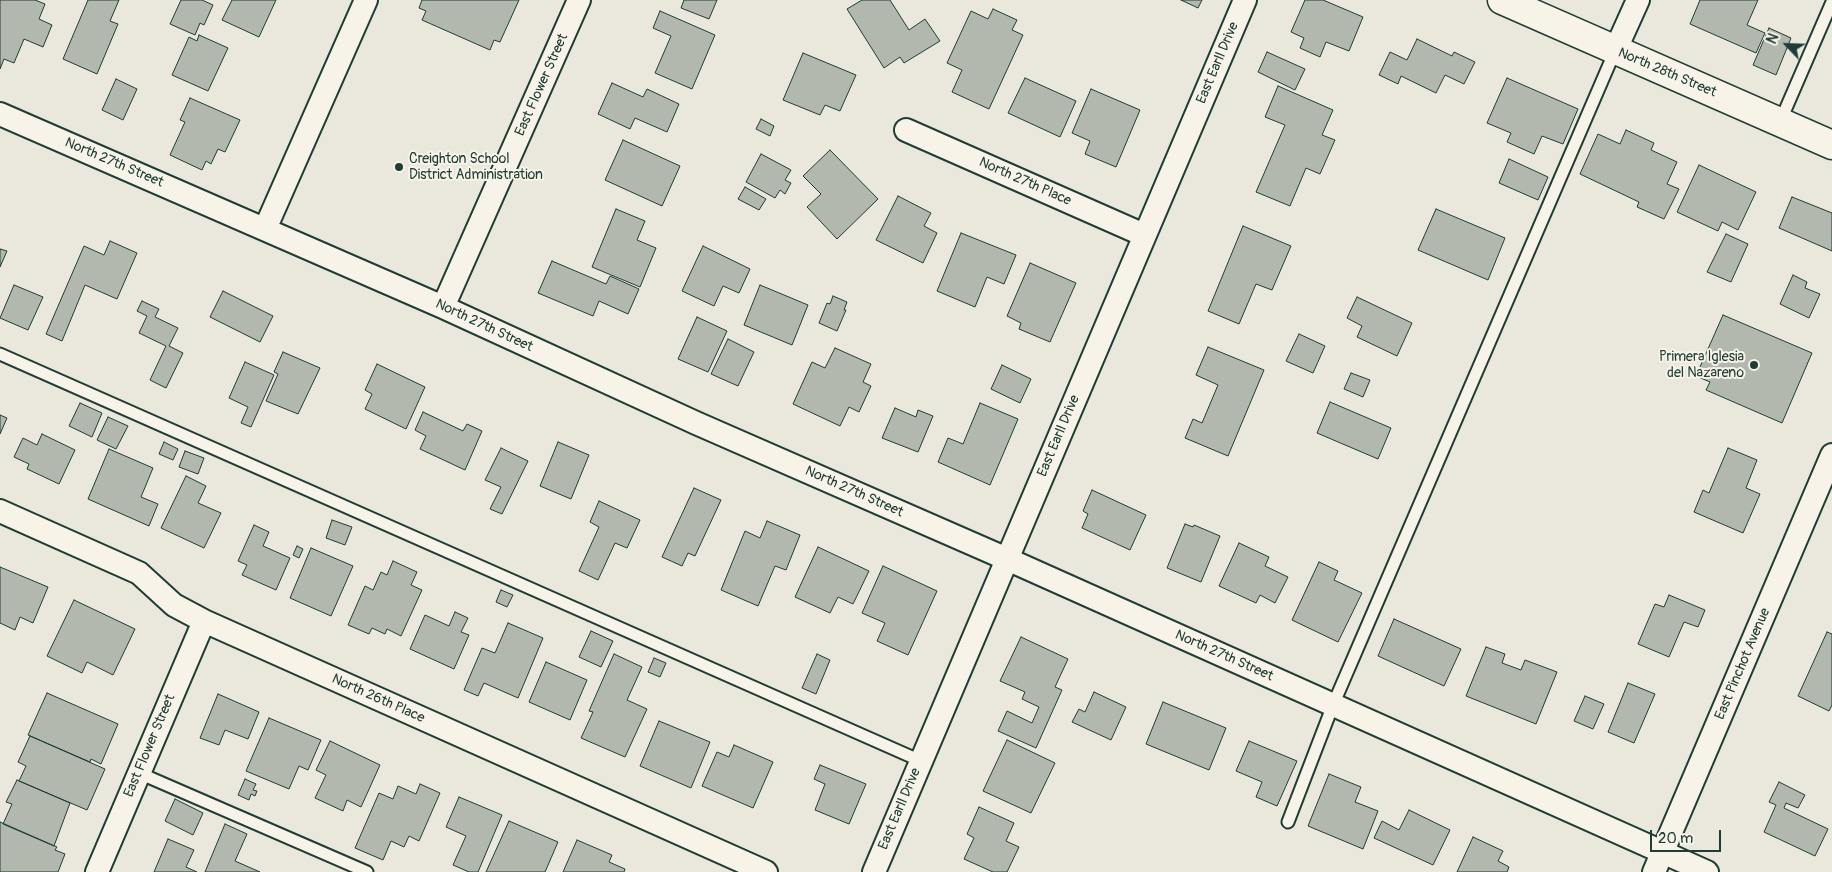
<!DOCTYPE html>
<html>
<head>
<meta charset="utf-8">
<style>
  body { margin:0 }
  #map { position:relative; width:1832px; height:872px; overflow:hidden; background:#eae8dd; font-family:Pangolin,sans-serif }
  canvas { display:block }
  .north { position:absolute; left:1762px; top:20px; width:50px; height:50px; -webkit-text-stroke:4px #f7f3e8; paint-order:stroke; rotate:294deg; font-size:14px; font-weight:700; line-height:20px; text-align:center; color:#1f3d34 }
  .north::after { content:''; display:block; margin:auto; width:18px; height:22px; background:#1f3d34; clip-path:polygon(50% 0,100% 100%,50% 72%,0 100%) }
  .scale { position:absolute; left:1650px; top:830px; width:71px; height:22px; box-sizing:border-box; border:2px solid #1f3d34; border-top:0; padding-left:6px; font-size:15px; line-height:18px; white-space:nowrap; color:#1f3d34; -webkit-text-stroke:4px #f7f3e8; paint-order:stroke }
</style>
</head>
<body>
<div id="map">
<canvas width="1832" height="872"></canvas>
<div class="north">N</div>
<div class="scale">20 m</div>
</div>
<script>
const ctx = document.querySelector('canvas').getContext('2d');
ctx.lineJoin = 'round';
function paint(path, color) { ctx.fillStyle = color; ctx.fill(path, 'evenodd'); }
const toPath = rows => new Path2D(rows.map(r => 'M' + r).join(''));
function strokePath(path, color, width, dash) { ctx.strokeStyle = color; ctx.lineWidth = width; ctx.lineCap = dash ? 'butt' : 'round'; ctx.setLineDash(dash || []); ctx.stroke(path); }
function write(font, color, halo, rows, align = 'center') {
  ctx.font = font + ' Pangolin,sans-serif'; ctx.lineWidth = 4; ctx.setLineDash([]); ctx.textBaseline = 'middle'; ctx.strokeStyle = halo; ctx.fillStyle = color; for (const [text, x, y, turn = 0] of rows) {
    ctx.save(); ctx.translate(x, y); ctx.rotate((+turn || 0) * Math.PI / 180); ctx.textAlign = isNaN(turn) ? turn : align; if (halo) ctx.strokeText(text, 0, 0); ctx.fillText(text, 0, 0); ctx.restore();
  }
}
const building = toPath([
  [0,0,35,0,45,4,39,19,52,25,43,47,24,39,14,63,4,59,0,69,0,0],
  [88,0,119,0,110,21,118,24,97,74,63,59,88,0],
  [181,0,202,0,213,5,204,25,200,23,195,35,170,24,181,0],
  [232,0,276,0,259,37,222,20,232,0],
  [422,0,519,0,500,42,494,40,490,50,422,20,426,11,419,8,422,0],
  [684,0,717,0,709,19,681,8,684,0],
  [862,0,890,0,909,30,925,19,940,41,904,63,900,57,884,68,847,9,862,0],
  [1181,0,1202,0,1198,8,1181,0],
  [1305,0,1323,0,1363,17,1349,51,1326,42,1320,57,1300,48,1304,38,1291,32,1305,0],
  [1700,0,1758,0,1747,25,1765,33,1756,53,1690,24,1700,0],
  [993,9,1017,20,1012,30,1023,35,989,109,952,92,962,70,947,63,971,11,988,19,993,9],
  [660,11,715,35,692,89,655,73,671,36,653,28,660,11],
  [1769,28,1791,38,1776,75,1753,65,1769,28],
  [199,35,228,48,208,91,172,75,189,37,197,41,199,35],
  [1417,39,1452,56,1454,52,1475,62,1464,84,1445,75,1436,93,1401,76,1398,84,1379,75,1390,52,1407,60,1417,39],
  [1267,52,1305,69,1295,90,1258,72,1267,52],
  [803,53,856,75,840,111,825,105,820,115,783,100,803,53],
  [1025,78,1076,101,1060,137,1008,113,1025,78],
  [1507,78,1578,109,1563,144,1542,136,1534,154,1507,142,1511,133,1487,123,1507,78],
  [116,79,137,89,123,120,102,110,116,79],
  [612,83,643,97,647,89,679,104,667,132,635,118,630,129,598,114,612,83],
  [1278,86,1333,110,1322,135,1335,140,1320,174,1306,168,1290,206,1256,192,1285,125,1265,117,1278,86],
  [1091,89,1140,110,1116,167,1085,154,1090,141,1072,133,1091,89],
  [190,98,240,120,225,152,218,149,211,164,206,161,202,170,170,155,185,122,180,120,190,98],
  [761,119,774,126,770,136,756,129,761,119],
  [1626,130,1654,143,1651,150,1677,162,1667,184,1679,189,1664,219,1637,207,1639,202,1580,174,1598,134,1620,144,1626,130],
  [623,140,680,166,662,206,605,180,623,140],
  [830,150,878,199,837,239,807,207,821,194,803,176,830,150],
  [761,154,791,170,785,180,791,183,785,194,780,190,775,198,746,182,761,154],
  [1509,159,1548,177,1538,200,1499,183,1509,159],
  [1699,165,1756,192,1738,230,1722,222,1718,231,1677,212,1699,165],
  [745,187,766,199,759,210,738,199,745,187],
  [898,196,931,213,924,226,937,233,923,263,876,240,898,196],
  [1792,197,1832,213,1832,251,1779,228,1792,197],
  [616,209,645,221,637,240,656,248,640,287,592,267,616,209],
  [1436,209,1505,238,1488,280,1418,250,1436,209],
  [1243,226,1291,246,1272,290,1256,284,1239,324,1208,311,1243,226],
  [961,233,1016,255,1004,284,987,277,975,307,937,291,961,233],
  [1726,234,1748,244,1731,282,1707,272,1726,234],
  [110,241,137,253,117,299,85,285,62,341,46,334,84,246,104,255,110,241],
  [703,246,750,269,739,293,723,286,714,306,682,291,703,246],
  [0,249,7,251,0,267,0,249],
  [552,261,606,284,610,276,639,289,628,314,599,301,593,316,538,293,552,261],
  [1030,263,1076,283,1050,342,1019,329,1021,323,1007,316,1030,263],
  [1793,275,1807,282,1805,288,1820,294,1809,318,1780,304,1793,275],
  [14,285,43,297,28,330,0,318,14,285],
  [760,285,808,305,792,345,744,325,760,285],
  [223,291,273,316,260,342,210,317,223,291],
  [833,296,847,302,844,310,846,310,837,331,819,323,827,303,830,304,833,296],
  [1357,297,1412,323,1397,356,1357,337,1362,326,1347,318,1357,297],
  [142,301,159,309,155,317,178,328,169,346,183,353,166,388,150,380,166,346,139,333,147,316,137,311,142,301],
  [1723,315,1812,353,1782,423,1706,390,1710,382,1696,376,1723,315],
  [697,317,727,331,708,372,678,359,697,317],
  [1299,334,1325,346,1313,373,1286,361,1299,334],
  [728,339,754,352,738,386,711,374,728,339],
  [1208,347,1264,370,1228,456,1185,438,1193,419,1202,423,1218,385,1196,375,1208,347],
  [835,348,871,364,863,382,871,386,859,412,849,407,840,426,793,404,812,362,825,368,835,348],
  [283,352,320,368,298,414,266,401,278,374,274,372,283,352],
  [245,362,274,375,251,427,241,423,248,407,229,398,245,362],
  [377,364,425,387,406,429,365,409,372,394,365,390,377,364],
  [1002,365,1031,379,1020,403,991,389,1002,365],
  [1351,373,1370,380,1363,397,1344,389,1351,373],
  [1330,402,1391,428,1378,459,1317,433,1330,402],
  [80,403,102,413,92,437,69,426,80,403],
  [980,403,1018,419,990,485,938,462,948,438,963,444,980,403],
  [895,408,916,417,918,410,933,416,918,452,882,438,895,408],
  [423,412,463,431,467,424,482,431,465,470,420,449,426,436,415,430,423,412],
  [0,415,7,418,0,434,0,415],
  [108,417,128,426,116,449,97,440,108,417],
  [42,434,75,450,59,484,27,469,29,464,14,457,23,438,37,445,42,434],
  [164,442,178,449,173,460,159,454,164,442],
  [558,442,589,455,571,499,540,486,558,442],
  [501,448,528,461,502,514,490,509,501,487,485,480,501,448],
  [1728,448,1757,460,1746,488,1760,494,1743,533,1694,512,1703,490,1709,493,1728,448],
  [109,449,153,468,141,497,158,504,149,526,88,499,109,449],
  [185,451,204,458,198,474,179,467,185,451],
  [186,476,206,486,198,503,221,513,204,548,161,528,186,476],
  [694,488,721,500,695,556,688,553,682,566,662,557,694,488],
  [1092,490,1146,515,1130,550,1082,528,1088,514,1083,511,1092,490],
  [599,501,640,520,627,548,615,543,598,580,579,571,599,527,590,522,599,501],
  [332,520,352,527,345,545,326,538,332,520],
  [767,521,800,535,786,570,775,566,758,606,721,590,745,531,760,538,767,521],
  [1185,524,1193,527,1194,525,1220,536,1201,582,1167,568,1185,524],
  [254,525,269,532,263,546,290,558,276,590,242,575,247,565,238,561,254,525],
  [1239,543,1269,557,1265,566,1288,577,1275,603,1260,595,1256,603,1219,586,1239,543],
  [297,546,303,549,299,558,293,555,297,546],
  [818,547,869,571,853,604,838,597,830,613,795,597,818,547],
  [311,548,353,566,331,616,290,598,311,548],
  [393,561,417,572,411,585,422,590,401,636,387,629,385,634,372,628,369,634,348,625,365,586,373,590,381,572,387,575,393,561],
  [1319,562,1338,571,1334,580,1362,593,1338,642,1292,620,1319,562],
  [883,566,937,591,908,655,877,641,885,623,862,613,883,566],
  [0,567,48,587,33,623,20,617,15,630,0,623,0,567],
  [501,590,513,595,507,607,496,602,501,590],
  [1669,595,1705,610,1698,627,1684,622,1669,657,1638,644,1655,604,1664,607,1669,595],
  [74,600,135,629,113,675,87,662,82,673,47,656,74,600],
  [455,612,468,618,461,632,469,635,454,669,410,649,425,615,449,626,455,612],
  [1394,619,1461,649,1444,686,1378,656,1394,619],
  [508,623,543,638,518,698,484,683,478,696,464,690,482,648,495,653,508,623],
  [591,631,613,641,601,667,579,657,591,631],
  [1827,632,1832,634,1832,705,1829,711,1798,696,1827,632],
  [1021,637,1068,659,1055,687,1062,690,1036,748,998,731,1007,711,1032,723,1039,707,1022,699,1025,692,1000,681,1021,637],
  [1486,647,1505,654,1502,663,1521,670,1525,660,1557,672,1536,724,1466,696,1486,647],
  [614,654,642,667,627,700,647,709,625,757,581,738,593,712,589,711,614,654],
  [817,654,830,660,816,694,802,688,817,654],
  [654,658,666,663,660,677,648,672,654,658],
  [546,662,587,680,570,720,529,702,546,662],
  [1628,683,1655,694,1634,743,1608,732,1628,683],
  [1094,692,1126,707,1111,740,1072,722,1079,709,1085,712,1094,692],
  [47,693,118,724,101,764,91,759,90,762,28,735,47,693],
  [218,694,259,712,248,739,225,730,219,745,200,738,218,694],
  [1585,696,1604,704,1593,729,1574,721,1585,696],
  [1163,702,1226,728,1209,770,1146,744,1163,702],
  [269,718,321,740,308,770,299,766,289,789,246,771,269,718],
  [659,721,710,742,691,788,640,766,659,721],
  [30,736,105,769,87,810,19,781,26,766,18,762,30,736],
  [1007,740,1055,763,1031,813,983,791,1007,740],
  [330,741,380,765,361,807,347,800,343,811,315,798,326,775,316,770,330,741],
  [1249,741,1297,761,1277,806,1256,797,1262,782,1236,771,1249,741],
  [734,745,773,762,753,808,702,786,717,752,729,757,734,745],
  [820,765,866,784,849,824,815,810,825,784,814,779,820,765],
  [1329,774,1361,787,1355,802,1378,811,1363,849,1308,826,1329,774],
  [245,779,256,784,253,790,257,791,255,796,251,794,249,800,238,795,245,779],
  [17,780,70,803,54,846,3,824,12,804,6,802,17,780],
  [1779,782,1805,795,1798,808,1786,803,1784,808,1828,829,1815,856,1764,832,1776,805,1769,802,1779,782],
  [420,784,440,793,419,841,409,836,404,847,391,841,383,860,355,848,379,793,393,799,398,786,416,794,420,784],
  [459,797,502,815,478,872,469,872,453,865,466,836,446,827,459,797],
  [175,799,203,813,193,835,165,821,175,799],
  [979,807,1014,823,1006,841,1019,847,1007,872,993,872,964,859,974,838,967,834,979,807],
  [1409,810,1450,830,1433,865,1374,838,1382,821,1399,830,1409,810],
  [509,821,558,842,545,872,486,872,509,821],
  [0,822,57,847,55,850,65,854,58,872,0,872,0,822],
  [225,824,247,834,235,861,260,872,205,872,225,824],
  [1473,837,1503,851,1498,861,1509,867,1507,872,1457,872,1473,837],
  [168,839,194,850,186,867,197,872,154,872,168,839],
  [577,840,612,855,609,862,625,869,624,872,563,872,577,840]
]);
paint(building, '#b2b8ae');
strokePath(building, '#1f3d34', 1);
const lane = toPath([
  [1780,122,1832,2],
  [0,354,921,761],
  [139,773,367,872],
  [1288,822,1333,705,1615,51]
]);
const street = toPath([
  [1615,51,1638,0],
  [0,114,443,307,696,423,1007,559,1707,872],
  [906,130,1144,235],
  [265,229,366,0],
  [443,307,579,0],
  [0,511,139,573,174,605,204,621,766,872],
  [97,872,204,621],
  [874,872,1245,0],
  [1654,872,1832,455]
]);
const secondary = toPath([
  [1502,0,1832,145]
]);
strokePath(lane, '#1f3d34', 15);
strokePath(street, '#1f3d34', 26);
strokePath(secondary, '#1f3d34', 31);
strokePath(lane, '#f7f3e8', 11);
strokePath(street, '#f7f3e8', 22);
strokePath(secondary, '#f7f3e8', 28);
for (const [x, y, r, color] of [
  [399,167,5,"#1f3d34"],
  [1754,365,5,"#1f3d34"]
]) { const dot = new Path2D(); dot.arc(x, y, r, 0, 2 * Math.PI); ctx.fillStyle = color; ctx.fill(dot); strokePath(dot, '#f7f3e8', 2); }
write('14px', '#1f3d34', '#f7f3e8', [
  ["East Earll Drive",1218,63,-67],
  ["North 28th Street",1667,73,23],
  ["East Flower Street",542,85,-66],
  ["North 27th Street",114,163,23],
  ["North 27th Place",1025,182,24],
  ["North 27th Street",484,326,25],
  ["East Earll Drive",1059,436,-67],
  ["North 27th Street",854,492,24],
  ["North 27th Street",1224,656,24],
  ["East Pinchot Avenue",1743,664,-67],
  ["North 26th Place",378,699,24],
  ["East Flower Street",150,746,-67],
  ["East Earll Drive",900,809,-67]
]);
write('14px', '#1f3d34', '#f7f3e8', [
  ["Creighton School",409,159],
  ["District Administration",409,175],
  ["Primera Iglesia",1744,357,"right"],
  ["del Nazareno",1744,373,"right"]
], 'left');
</script>
</body>
</html>
